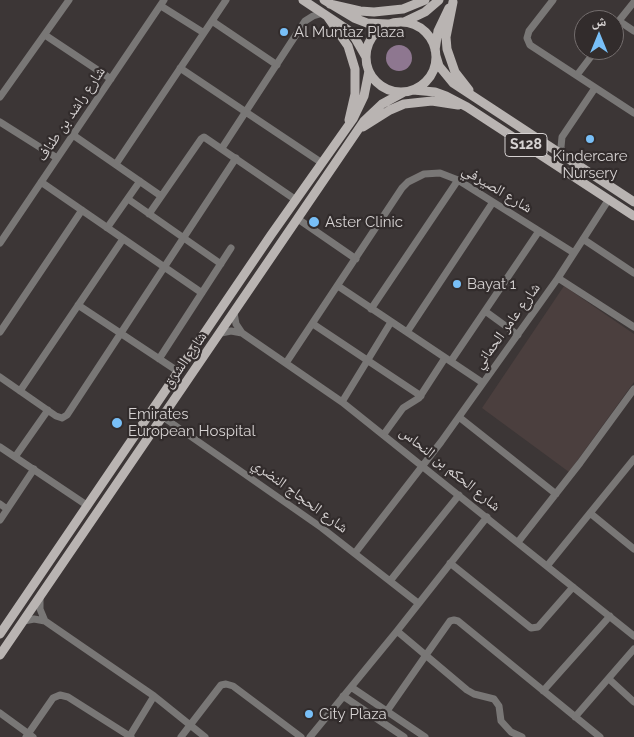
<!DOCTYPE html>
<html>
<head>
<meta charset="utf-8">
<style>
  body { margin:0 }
  #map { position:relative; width:634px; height:737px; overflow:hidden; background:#3c3636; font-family:Raleway,"Noto Naskh Arabic",sans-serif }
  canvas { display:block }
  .north { position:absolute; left:574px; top:10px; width:50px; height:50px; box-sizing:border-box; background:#322c2c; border:1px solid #746e6e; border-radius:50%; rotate:0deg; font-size:14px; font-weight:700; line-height:20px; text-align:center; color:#d6d2d2 }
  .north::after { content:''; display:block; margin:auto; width:18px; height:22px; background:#78bff7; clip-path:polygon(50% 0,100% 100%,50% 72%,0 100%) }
</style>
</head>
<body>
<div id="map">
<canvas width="634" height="737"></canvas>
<div class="north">ش</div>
</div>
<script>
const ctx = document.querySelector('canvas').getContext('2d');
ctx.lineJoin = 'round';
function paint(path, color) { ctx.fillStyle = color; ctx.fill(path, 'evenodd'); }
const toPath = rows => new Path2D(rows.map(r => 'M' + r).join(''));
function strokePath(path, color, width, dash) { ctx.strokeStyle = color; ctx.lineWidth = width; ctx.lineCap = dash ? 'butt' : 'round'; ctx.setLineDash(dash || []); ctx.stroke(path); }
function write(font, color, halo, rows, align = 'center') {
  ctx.font = font + ' Raleway,"Noto Naskh Arabic",sans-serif'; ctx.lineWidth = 4.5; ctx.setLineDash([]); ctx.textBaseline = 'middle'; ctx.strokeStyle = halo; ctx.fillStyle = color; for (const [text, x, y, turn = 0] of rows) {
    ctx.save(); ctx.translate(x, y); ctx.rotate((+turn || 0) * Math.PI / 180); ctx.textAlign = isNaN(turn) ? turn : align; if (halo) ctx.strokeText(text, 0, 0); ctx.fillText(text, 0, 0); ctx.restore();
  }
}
paint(toPath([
  [564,286,634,334,634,382,569,472,482,408]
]), '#4b3f3e');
paint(toPath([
  '386 58a13 13 0 1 1 26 0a13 13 0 1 1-26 0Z'
]), '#8e7790');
strokePath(toPath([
  [553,0,529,31,527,38,530,45,634,113],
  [161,6,204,33],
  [212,21,277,65],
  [619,21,634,31],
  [614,27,634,2],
  [45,35,111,79],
  [180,68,322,163],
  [577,75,596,50],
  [0,97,69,0],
  [0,122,57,158],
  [73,135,161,196],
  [222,148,305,21,313,16,323,13],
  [563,156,561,147,562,137,595,88],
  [116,164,226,0],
  [41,182,202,293],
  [128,199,221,264],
  [149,214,201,139,204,137,296,200],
  [298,219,356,259],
  [107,228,140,181],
  [583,239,634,273],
  [0,243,164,0],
  [558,278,634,327],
  [338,286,483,383],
  [78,305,179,372],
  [371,309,458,180],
  [485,311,518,335],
  [234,313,236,324,242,333],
  [313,324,421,396],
  [0,332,82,210],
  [407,332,493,202],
  [221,333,231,331,242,333,342,402,634,636],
  [159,359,231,248],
  [451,361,539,231],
  [286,363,402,188,408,182,424,174,440,173,458,180,574,253],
  [0,377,56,416,62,418,67,415,236,158],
  [20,391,123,239],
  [342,402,391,322],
  [163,417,322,528,418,603],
  [459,417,556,494],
  [384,434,403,408,419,398,445,358],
  [0,447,88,506],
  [15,457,48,410],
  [0,504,7,509],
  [590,513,634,549],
  [0,520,34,469],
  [518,542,580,463,634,389],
  [355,553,441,442,558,278,609,199],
  [450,563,531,628,538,627,573,587],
  [547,566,634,459],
  [390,581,459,495],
  [40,597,40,609,45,621],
  [24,621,34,619,45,621,154,696,205,737],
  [397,631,467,690,474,694,494,699,499,706,501,721,511,732,522,737],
  [609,679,634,702],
  [351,687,425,737],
  [543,691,610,616],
  [343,696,404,737],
  [387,711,426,655,450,621,454,620,458,621,600,737],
  [0,713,33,737],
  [575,717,634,649],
  [26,737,53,698,60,695,68,697,131,737],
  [129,737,154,696],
  [181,737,221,685,226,684,233,686,301,737],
  [310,737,397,631,487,517]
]), '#797776', 7);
strokePath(toPath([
  [303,0,348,30,355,38,366,57],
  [324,0,354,18,367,23,388,24],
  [453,2,446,37,447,49,455,72,469,90],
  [330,4,360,11,374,12,403,9,425,0],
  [327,16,348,46,355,69,355,94,349,120],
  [404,22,425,12,439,0],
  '366 57a35 35 0 1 1 70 0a35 35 0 1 1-70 0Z',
  [435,50,438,31,449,8],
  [436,56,439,66,453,83,634,202],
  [413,90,435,92,446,96,467,107,634,216],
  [363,127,390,110,404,104,432,101,458,105],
  [0,634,271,235,353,119,364,96,369,71],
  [0,655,364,121,382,104,404,92]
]), '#b9b4b2', 9);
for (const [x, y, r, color] of [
  [284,32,5,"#78bff7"],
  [590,139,5,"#78bff7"],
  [314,222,6,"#78bff7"],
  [457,284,5,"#78bff7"],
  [117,423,6,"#78bff7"],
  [309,714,5,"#78bff7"]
]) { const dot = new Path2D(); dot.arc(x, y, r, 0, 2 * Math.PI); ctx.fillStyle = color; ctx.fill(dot); strokePath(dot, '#322c2c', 2); }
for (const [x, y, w] of [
  [526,145,42]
]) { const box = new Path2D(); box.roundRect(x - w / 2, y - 11.5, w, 23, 4); ctx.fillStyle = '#322c2c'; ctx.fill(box); strokePath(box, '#d6d2d2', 1); }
write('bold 14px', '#d6d2d2', null, [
  ["S128",526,145]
]);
write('15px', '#d6d2d2', '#322c2c', [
  ["Al Muntaz Plaza",294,32],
  ["Kindercare",590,156,"center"],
  ["Nursery",590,173,"center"],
  ["Aster Clinic",325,222],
  ["Bayat 1",467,284],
  ["Emirates",128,414],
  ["European Hospital",128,431],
  ["City Plaza",319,714]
], 'left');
write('15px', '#d6d2d2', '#322c2c', [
  ["شارع راشد بن طناف",71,114,-56],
  ["شارع الصيرفي",497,189,31],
  ["شارع عامر الحماني",507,326,-54],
  ["شارع الشرق",185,360,-55],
  ["شارع الحكم بن النحاس",450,469,39],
  ["شارع الحجاج النضري",300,496,36]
]);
</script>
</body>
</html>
